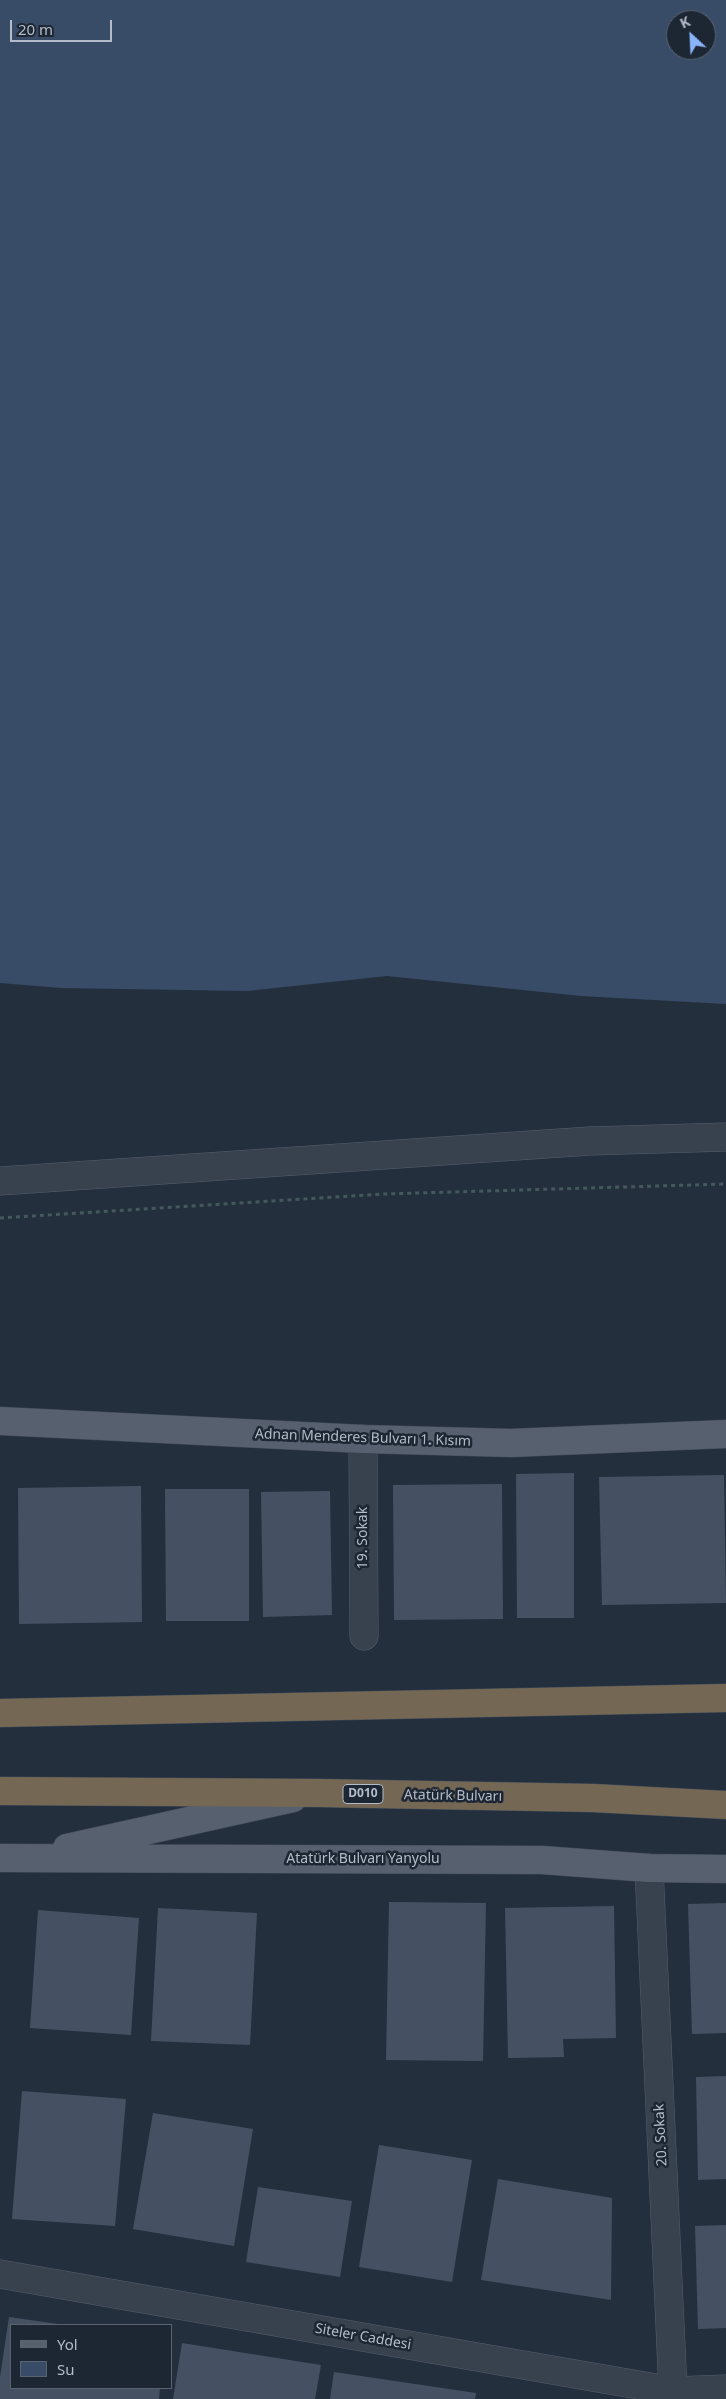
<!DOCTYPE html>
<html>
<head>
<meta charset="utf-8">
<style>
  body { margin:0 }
  #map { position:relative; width:726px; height:2399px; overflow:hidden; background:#242f3e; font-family:"Noto Sans",sans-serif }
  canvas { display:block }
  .legend { position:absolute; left:10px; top:2324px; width:162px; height:65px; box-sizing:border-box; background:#1d2633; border:1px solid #59626f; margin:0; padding:6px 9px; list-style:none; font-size:15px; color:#b4bcc9 }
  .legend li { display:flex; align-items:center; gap:10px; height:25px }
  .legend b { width:25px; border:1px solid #59626f }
  .north { position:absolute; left:666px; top:10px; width:50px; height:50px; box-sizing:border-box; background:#1d2633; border:1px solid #59626f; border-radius:50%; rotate:335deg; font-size:14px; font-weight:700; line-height:20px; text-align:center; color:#b4bcc9 }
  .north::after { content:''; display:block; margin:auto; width:18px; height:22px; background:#8ab4f8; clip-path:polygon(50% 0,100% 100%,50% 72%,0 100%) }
  .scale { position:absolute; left:10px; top:20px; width:102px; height:22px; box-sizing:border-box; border:2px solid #b4bcc9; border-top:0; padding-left:6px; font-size:15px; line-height:18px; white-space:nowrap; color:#b4bcc9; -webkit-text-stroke:4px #1d2633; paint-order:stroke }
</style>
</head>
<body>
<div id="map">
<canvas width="726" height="2399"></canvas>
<ul class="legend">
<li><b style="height:6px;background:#56606e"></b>Yol</li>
<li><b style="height:14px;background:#394c67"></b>Su</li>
</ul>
<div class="north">K</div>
<div class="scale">20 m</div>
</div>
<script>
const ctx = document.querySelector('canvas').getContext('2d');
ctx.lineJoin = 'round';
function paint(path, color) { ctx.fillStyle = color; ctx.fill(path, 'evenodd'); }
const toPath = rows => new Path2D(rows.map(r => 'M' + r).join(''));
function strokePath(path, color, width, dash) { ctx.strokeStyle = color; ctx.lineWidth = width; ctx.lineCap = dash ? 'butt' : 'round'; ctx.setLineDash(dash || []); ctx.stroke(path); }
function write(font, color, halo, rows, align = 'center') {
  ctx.font = font + ' "Noto Sans",sans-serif'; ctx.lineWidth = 5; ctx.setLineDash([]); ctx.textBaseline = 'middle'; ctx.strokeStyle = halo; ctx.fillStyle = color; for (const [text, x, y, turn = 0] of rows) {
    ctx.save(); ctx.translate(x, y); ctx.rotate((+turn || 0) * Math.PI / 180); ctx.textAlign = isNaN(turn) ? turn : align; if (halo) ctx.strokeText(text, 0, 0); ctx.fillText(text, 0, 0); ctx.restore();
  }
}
paint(toPath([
  [0,0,726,0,726,1004,581,996,387,976,247,991,61,988,0,983],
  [676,20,706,20,706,50,676,50]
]), '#394c67');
paint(toPath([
  [574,1473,574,1618,517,1618,516,1474],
  [724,1475,726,1603,602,1605,599,1477],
  [502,1484,503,1619,394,1620,393,1485],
  [141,1486,142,1622,19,1624,18,1488],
  [165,1489,249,1489,249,1621,166,1621],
  [330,1491,332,1615,263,1617,261,1492],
  [389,1902,486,1903,483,2061,386,2060],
  [726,1903,726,2033,692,2034,688,1904],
  [614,1906,616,2038,563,2039,564,2057,508,2058,505,1908],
  [158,1908,257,1913,250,2045,151,2041],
  [38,1910,139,1918,131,2035,30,2028],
  [726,2076,726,2179,698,2180,696,2077],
  [22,2091,126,2099,115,2226,12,2219],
  [153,2113,253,2129,234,2246,133,2229],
  [379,2145,472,2160,452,2282,359,2267],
  [498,2179,612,2198,611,2300,481,2280],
  [258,2187,352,2201,340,2277,246,2262],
  [726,2225,726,2328,698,2329,695,2226],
  [9,2317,58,2324,11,2325,11,2388,160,2388,159,2399,0,2399,0,2377],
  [182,2343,321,2365,315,2399,173,2399],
  [334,2372,476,2393,475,2399,330,2399]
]), '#455162');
const minor = toPath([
  [0,1181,590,1141,726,1137],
  [363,1439,364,1636],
  [649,1868,673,2391,681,2399],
  [0,2274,673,2391,726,2389]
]);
const major = toPath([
  [0,1421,363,1439,511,1443,726,1434],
  [67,1848,293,1798],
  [0,1858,542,1860,649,1868,726,1869]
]);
const highway = toPath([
  [0,1713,726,1698],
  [0,1791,319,1793,593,1798,726,1805]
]);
strokePath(minor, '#565f6c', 29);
strokePath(major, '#414a57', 29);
strokePath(highway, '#434c59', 29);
strokePath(toPath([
  [0,1218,384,1194,726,1184]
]), '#44595c', 3, [4, 4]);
strokePath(minor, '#38414e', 28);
strokePath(major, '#56606e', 28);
strokePath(highway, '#746855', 28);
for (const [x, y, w] of [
  [363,1794,40]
]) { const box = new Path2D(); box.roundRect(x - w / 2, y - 9.5, w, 19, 4); ctx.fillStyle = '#1d2633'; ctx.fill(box); strokePath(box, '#b4bcc9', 1); }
write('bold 12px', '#b4bcc9', null, [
  ["D010",363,1794]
]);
write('14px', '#b4bcc9', '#1d2633', [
  ["Adnan Menderes Bulvarı 1. Kısım",363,1438,2],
  ["19. Sokak",363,1538,-90],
  ["Atatürk Bulvarı",453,1796,1],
  ["Atatürk Bulvarı Yanyolu",363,1859],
  ["20. Sokak",661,2135,-93],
  ["Siteler Caddesi",363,2337,10]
]);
</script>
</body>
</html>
